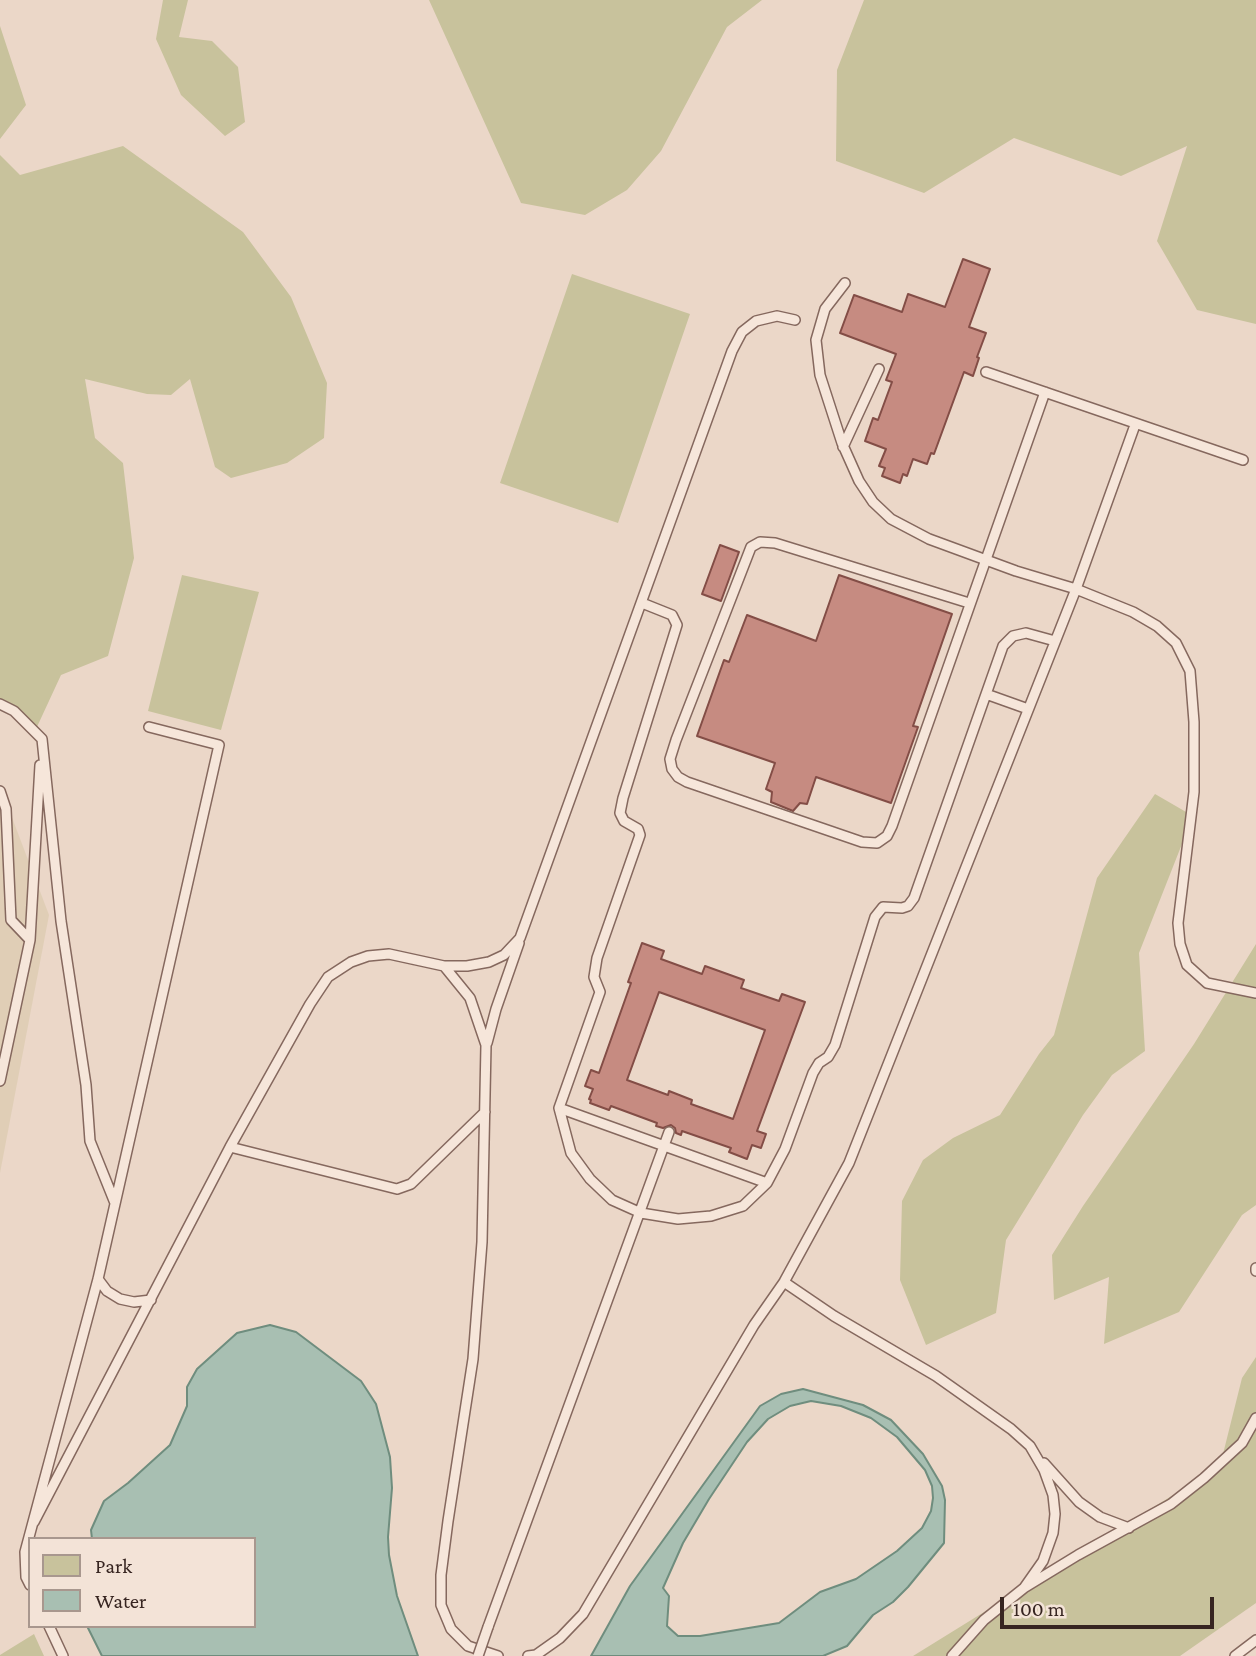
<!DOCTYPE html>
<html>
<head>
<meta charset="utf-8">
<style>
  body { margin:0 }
  #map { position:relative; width:1256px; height:1656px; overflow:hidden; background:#ebd7c8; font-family:"Crimson Pro",serif }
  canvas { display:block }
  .legend { position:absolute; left:28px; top:1537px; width:228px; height:91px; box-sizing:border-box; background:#f3e3d7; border:2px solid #a8978e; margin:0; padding:9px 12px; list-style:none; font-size:21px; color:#372521 }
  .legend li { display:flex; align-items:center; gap:14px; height:35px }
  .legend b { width:35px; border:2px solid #a8978e }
  .scale { position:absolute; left:1000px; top:1597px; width:214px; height:32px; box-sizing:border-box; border:4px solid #372521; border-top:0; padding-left:9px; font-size:21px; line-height:24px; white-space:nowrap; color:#372521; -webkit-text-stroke:5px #f3e3d7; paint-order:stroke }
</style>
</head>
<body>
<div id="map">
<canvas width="1256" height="1656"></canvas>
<ul class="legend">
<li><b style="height:19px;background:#c8c29c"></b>Park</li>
<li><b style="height:19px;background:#a8bfb2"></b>Water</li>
</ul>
<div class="scale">100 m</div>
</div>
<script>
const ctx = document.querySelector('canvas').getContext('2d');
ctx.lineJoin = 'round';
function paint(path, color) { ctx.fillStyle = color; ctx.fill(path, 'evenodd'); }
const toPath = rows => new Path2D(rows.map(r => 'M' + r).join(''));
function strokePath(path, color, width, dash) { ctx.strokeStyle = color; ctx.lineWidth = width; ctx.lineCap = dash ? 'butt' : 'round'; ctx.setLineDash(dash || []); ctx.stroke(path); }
paint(toPath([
  [0,786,49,915,0,1173]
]), '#e0ceb6');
paint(toPath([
  [163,0,188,0,179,37,212,41,238,67,245,122,225,136,181,95,156,39],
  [429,0,762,0,727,27,661,151,627,190,585,215,521,203],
  [864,0,1256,0,1256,324,1197,310,1157,241,1187,146,1121,176,1014,138,924,193,836,161,837,70],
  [0,26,26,105,0,139],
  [123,146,243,232,291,297,327,383,324,438,287,463,231,478,215,467,190,379,171,395,147,394,85,379,95,438,123,463,134,558,108,656,61,675,36,729,0,704,0,155,20,175],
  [572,274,690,314,618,523,500,483],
  [182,575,259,592,221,730,148,711],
  [1155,794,1193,816,1139,953,1145,1051,1112,1075,1083,1115,1006,1240,996,1313,926,1345,900,1280,902,1201,923,1160,953,1138,1000,1115,1039,1054,1054,1035,1097,878],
  [1256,944,1256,1205,1242,1215,1179,1312,1104,1344,1109,1277,1054,1300,1052,1255,1083,1206,1194,1044],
  [1256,1357,1256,1603,1180,1656,913,1656,1220,1466,1242,1378],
  [34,1634,44,1656,0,1656,0,1655]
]), '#c8c29c');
const water = toPath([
  [270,1325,296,1332,361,1381,376,1404,390,1457,392,1488,388,1537,389,1555,397,1596,418,1656,102,1656,87,1626,254,1626,254,1539,92,1539,91,1530,104,1501,128,1483,170,1445,187,1406,187,1387,197,1369,237,1333,270,1325],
  [803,1389,863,1405,891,1420,923,1454,942,1486,945,1500,944,1543,908,1587,893,1602,873,1615,847,1646,823,1656,591,1656,630,1586,760,1406,781,1394,803,1389],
  [811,1401,841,1406,871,1418,897,1437,925,1470,932,1486,933,1498,931,1511,922,1528,897,1551,856,1579,820,1592,779,1623,700,1636,678,1636,667,1626,669,1596,663,1588,683,1543,709,1499,747,1442,768,1419,790,1406,811,1401]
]);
paint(water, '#a8bfb2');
strokePath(water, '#6f8d7e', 2);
const building = toPath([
  [963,259,990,269,969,327,986,333,977,357,979,358,973,376,964,372,934,454,931,453,927,464,913,459,907,476,903,474,900,483,882,476,885,468,879,466,886,449,865,441,873,418,878,420,892,382,886,380,896,354,840,333,854,295,902,312,908,294,945,307,963,259],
  [720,545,739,552,721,601,702,594,720,545],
  [839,575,952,614,913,726,918,727,891,803,816,777,807,804,800,803,793,811,771,802,772,792,766,789,775,763,697,736,724,660,729,662,747,615,816,641,839,575],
  [642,943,664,951,661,959,702,974,705,966,744,980,741,988,779,1001,782,994,805,1002,757,1131,766,1134,761,1148,752,1145,747,1159,729,1152,731,1148,682,1131,681,1135,676,1133,675,1128,671,1125,663,1128,656,1126,657,1123,611,1106,609,1110,590,1103,591,1100,589,1099,593,1089,585,1086,591,1070,599,1073,631,983,628,982,642,943],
  [659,992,765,1030,733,1119,691,1104,692,1100,669,1091,668,1095,627,1080,659,992]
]);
paint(building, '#c68b81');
strokePath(building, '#834d46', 2);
const service = toPath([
  [845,283,825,309,816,340,820,375,842,443,859,481,873,502,891,519,929,539,1016,571,1076,589,1133,612,1157,626,1176,643,1190,671,1194,722,1194,792,1178,923,1180,944,1187,965,1207,983,1256,993],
  [986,372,1243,460],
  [843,447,879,369],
  [642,603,672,615,677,625,623,798,620,813,624,821,638,829,640,835,597,958,594,977,600,992,559,1108,571,1153,590,1179,612,1200,641,1213,678,1219,711,1216,743,1206,767,1183,785,1149,813,1073,819,1063,828,1057,835,1045,875,917,883,907,902,908,908,906,914,898,1003,646,1013,636,1026,633,1055,641],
  [969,603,775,543,760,542,751,547,676,740,670,759,672,769,678,777,687,782,862,842,877,843,887,836,892,826,1045,392],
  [986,694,1028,709],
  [0,704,14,711,42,739,61,921,86,1085,90,1141,115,1203],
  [0,791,6,809,11,920,30,940],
  [444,966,470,998,486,1045,482,1242,473,1359,448,1521,441,1575,441,1605,451,1629,468,1646,498,1656],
  [487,1043,496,1009,519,943],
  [0,1081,30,940,40,765],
  [559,1108,767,1183],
  [230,1147,397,1189,411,1184,485,1112],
  [1256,1268,1256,1271],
  [98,1279,107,1291,120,1299,134,1302,151,1300],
  [784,1282,834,1316,936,1376,1011,1429,1030,1446,1044,1470,1053,1495,1055,1514,1053,1533,1043,1561,1024,1588],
  [1044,1463,1079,1502,1100,1517,1129,1528],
  [34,1522,230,1147,310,1004,328,977,351,962,368,956,389,954,444,966,467,966,489,962,504,955,520,938,732,351,742,332,756,321,777,316,795,320],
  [30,1585,26,1577,25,1552,98,1279,219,745,149,727],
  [49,1626,63,1656],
  [488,1627,669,1132],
  [528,1656,536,1655,560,1638,583,1614,754,1325,784,1282,849,1163,1076,589,1135,425],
  [952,1656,984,1620,1024,1588,1078,1555,1171,1504,1204,1478,1242,1443,1256,1418],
  [1235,1656,1256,1640]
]);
strokePath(service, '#85685e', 12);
strokePath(service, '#f6e6da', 9);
const serviceBridge = toPath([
  [478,1656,488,1627]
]);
strokePath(serviceBridge, '#85685e', 12, []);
strokePath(serviceBridge, '#f6e6da', 9);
</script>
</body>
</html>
